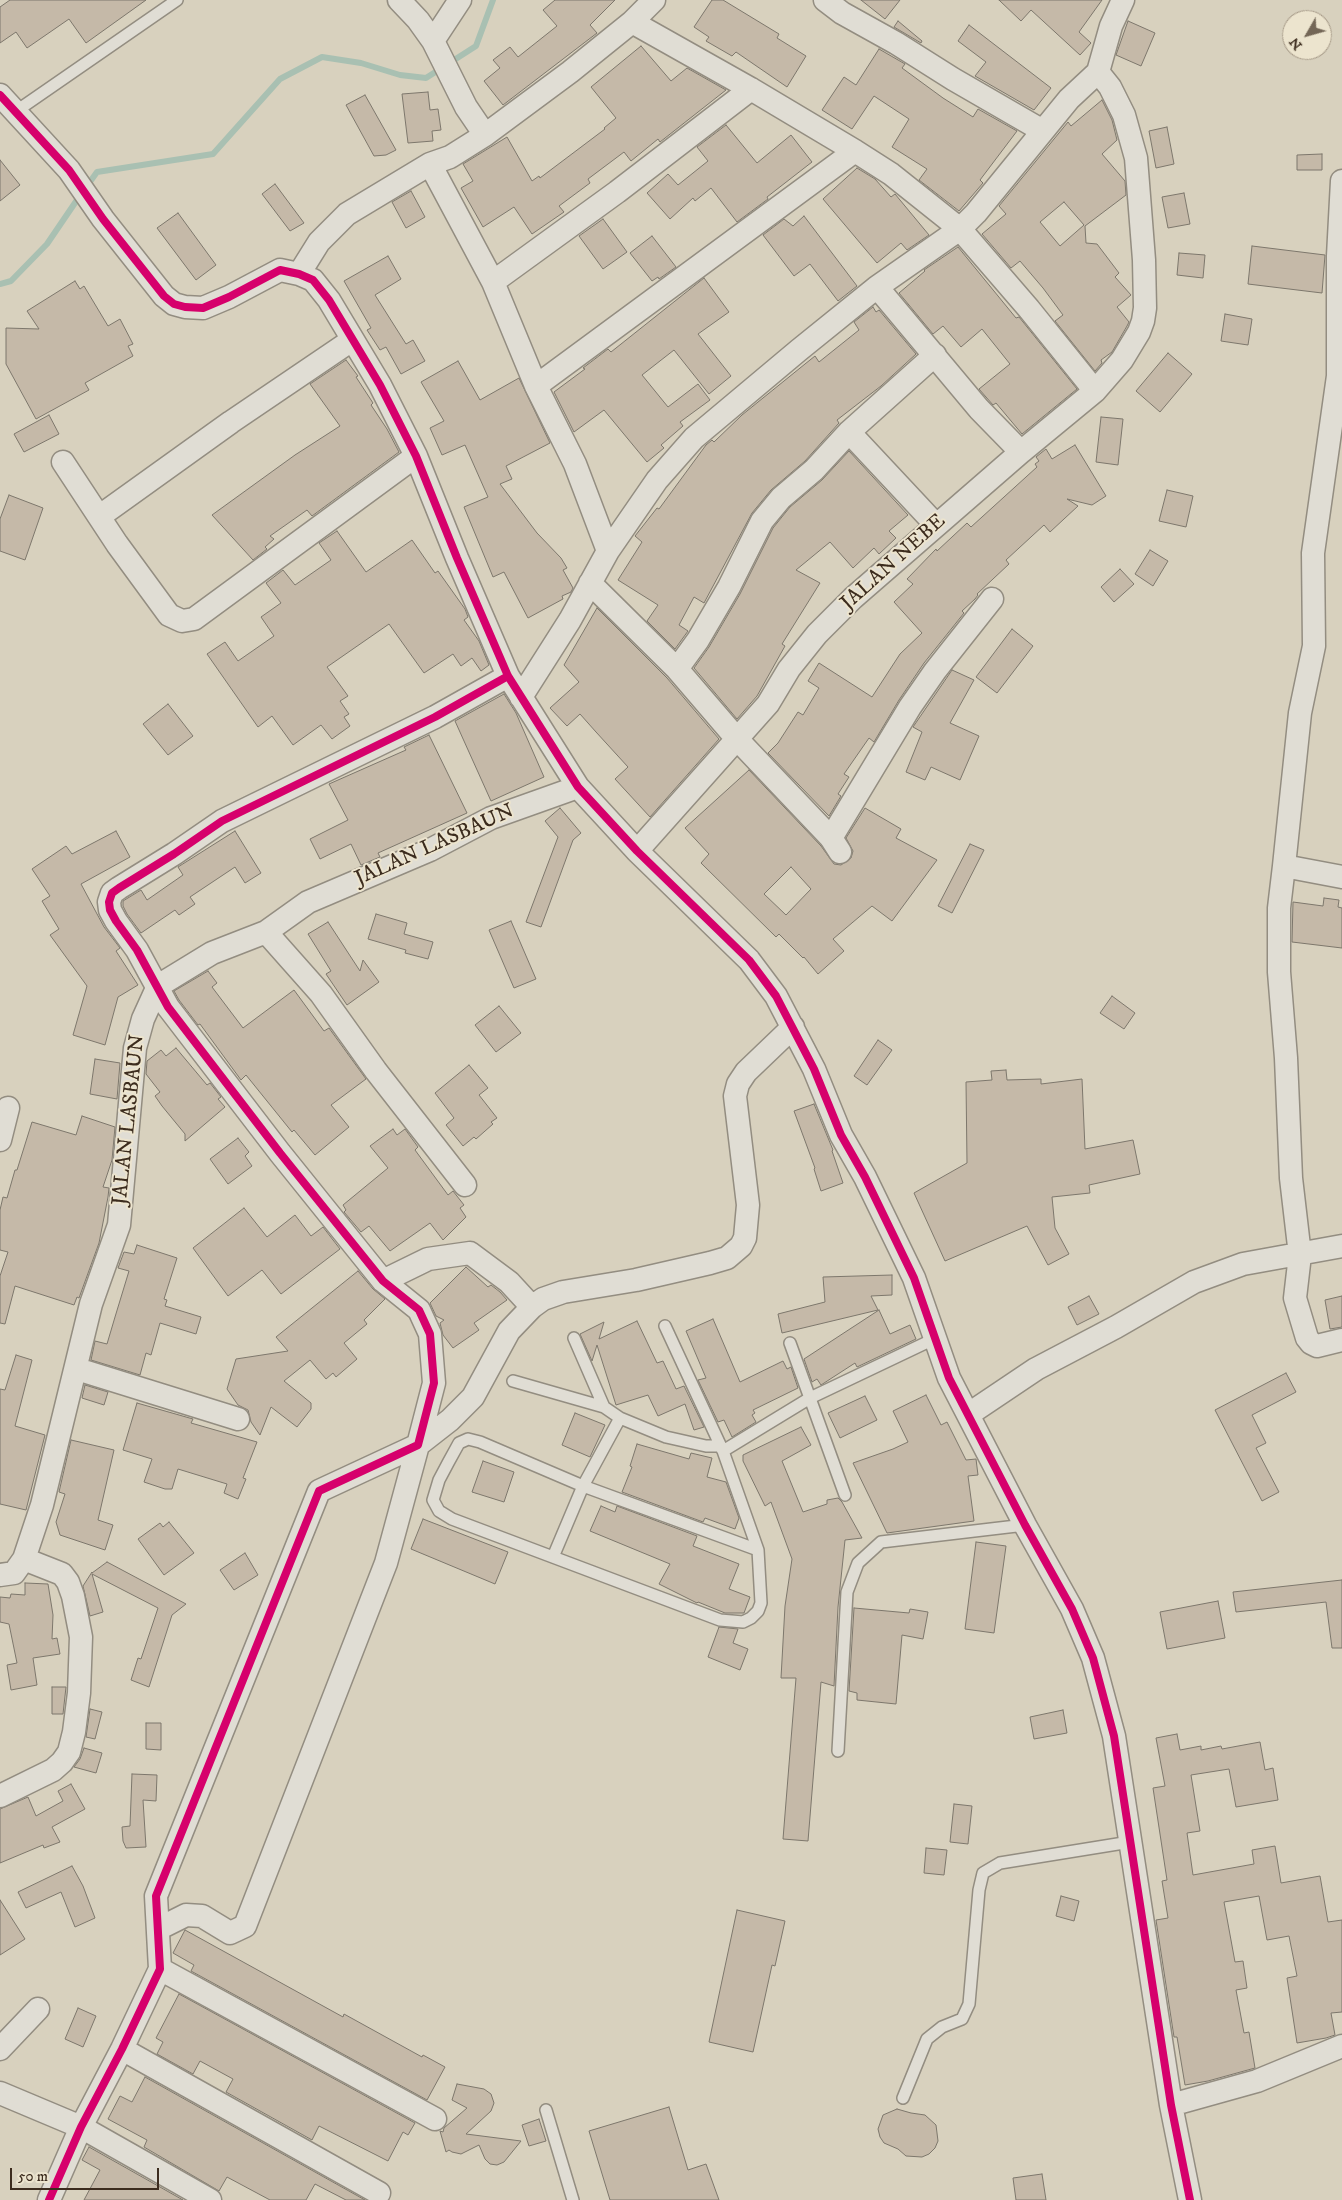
<!DOCTYPE html>
<html>
<head>
<meta charset="utf-8">
<style>
  body { margin:0 }
  #map { position:relative; width:1342px; height:2200px; overflow:hidden; background:#d8d1be; font-family:"IM FELL DW Pica",serif }
  canvas { display:block }
  .north { position:absolute; left:1282px; top:10px; width:50px; height:50px; box-sizing:border-box; background:#ece4ce; border:1px solid #a69a88; border-radius:50%; rotate:232deg; font-size:14px; font-weight:700; line-height:20px; text-align:center; color:#3c2c1e }
  .north::after { content:''; display:block; margin:auto; width:18px; height:22px; background:#736656; clip-path:polygon(50% 0,100% 100%,50% 72%,0 100%) }
  .scale { position:absolute; left:10px; top:2168px; width:149px; height:22px; box-sizing:border-box; border:2px solid #3c2c1e; border-top:0; padding-left:6px; font-size:15px; line-height:18px; white-space:nowrap; color:#3c2c1e; -webkit-text-stroke:4px #ece4ce; paint-order:stroke }
</style>
</head>
<body>
<div id="map">
<canvas width="1342" height="2200"></canvas>
<div class="north">N</div>
<div class="scale">50 m</div>
</div>
<script>
const ctx = document.querySelector('canvas').getContext('2d');
ctx.lineJoin = 'round';
const toPath = rows => new Path2D(rows.map(r => 'M' + r).join(''));
function strokePath(path, color, width, dash) { ctx.strokeStyle = color; ctx.lineWidth = width; ctx.lineCap = dash ? 'butt' : 'round'; ctx.setLineDash(dash || []); ctx.stroke(path); }
function paint(path, color) { ctx.fillStyle = color; ctx.fill(path, 'evenodd'); }
function write(font, color, halo, rows, align = 'center') {
  ctx.font = font + ' "IM FELL DW Pica",serif'; ctx.lineWidth = 4; ctx.setLineDash([]); ctx.textBaseline = 'middle'; ctx.strokeStyle = halo; ctx.fillStyle = color; for (const [text, x, y, turn = 0] of rows) {
    ctx.save(); ctx.translate(x, y); ctx.rotate((+turn || 0) * Math.PI / 180); ctx.textAlign = isNaN(turn) ? turn : align; if (halo) ctx.strokeText(text, 0, 0); ctx.fillText(text, 0, 0); ctx.restore();
  }
}
strokePath(toPath([
  [87,186,97,172,213,154,280,79,322,57,361,63,400,75,426,78,476,46,493,0],
  [0,284,11,281,47,244,81,194]
]), '#a9c0b2', 6);
const building = toPath([
  [10,0,146,0,86,43,69,19,27,48,16,32,0,43,0,7,10,0],
  [555,0,615,0,590,25,597,33,503,105,484,81,500,68,493,60,510,47,518,57,557,26,543,10,555,0],
  [712,0,723,0,779,34,777,38,806,56,787,87,736,52,732,56,706,41,709,37,694,27,712,0],
  [861,0,900,0,885,19,861,0],
  [999,0,1102,0,1079,32,1091,43,1080,55,1031,10,1021,21,999,0],
  [898,21,922,41,921,43,894,27,898,21],
  [1128,21,1155,33,1141,66,1116,55,1128,21],
  [969,25,1051,88,1034,110,975,76,986,62,958,41,969,25],
  [641,46,671,81,687,68,726,90,660,142,658,139,631,161,624,152,588,179,590,183,559,206,564,212,532,234,514,207,483,227,461,188,473,181,463,164,507,137,532,181,539,176,540,178,605,129,604,128,616,118,591,87,641,46],
  [879,49,905,64,902,68,943,98,973,117,978,109,1017,131,980,180,983,183,959,211,919,180,927,169,892,147,909,119,874,96,852,129,822,110,844,77,856,85,879,49],
  [428,92,430,110,438,109,441,130,432,131,433,141,408,143,402,94,428,92],
  [365,95,396,150,386,155,374,156,346,105,365,95],
  [1102,100,1112,120,1117,140,1102,154,1125,181,1126,195,1085,226,1086,243,1097,244,1119,273,1115,277,1131,295,1117,307,1129,322,1127,326,1112,352,1101,360,1102,363,1095,371,1055,321,1063,315,1043,288,1020,261,1011,268,982,234,1006,214,999,206,1068,122,1071,126,1102,100],
  [1064,202,1084,225,1060,246,1040,222,1064,202],
  [726,125,757,163,791,135,812,162,767,197,768,199,737,222,711,188,695,201,693,198,670,219,647,193,668,174,678,185,708,161,697,147,726,125],
  [1167,127,1174,164,1156,168,1149,131,1167,127],
  [1322,154,1322,170,1297,170,1297,155,1322,154],
  [0,160,20,185,0,201,0,160],
  [857,168,875,179,891,197,895,194,929,235,907,250,901,243,877,263,823,199,857,168],
  [275,184,304,223,290,231,262,194,275,184],
  [411,191,425,217,406,228,392,202,411,191],
  [1184,193,1190,224,1168,228,1162,197,1184,193],
  [178,213,216,265,196,280,157,228,178,213],
  [804,216,857,286,838,301,810,264,794,276,763,235,784,219,793,226,804,216],
  [603,219,627,252,603,269,579,236,603,219],
  [652,236,676,267,659,279,658,277,652,281,630,253,652,236],
  [1252,246,1325,255,1322,293,1248,284,1252,246],
  [958,247,1016,318,1019,317,1077,389,1022,434,996,403,993,405,979,389,1010,364,982,329,961,347,943,326,933,334,899,293,925,271,924,270,958,247],
  [1179,253,1205,255,1203,278,1177,275,1179,253],
  [388,256,401,279,375,295,406,344,413,340,425,361,401,374,386,347,380,350,367,330,371,328,344,281,388,256],
  [704,278,729,312,698,334,731,376,709,394,674,350,642,375,668,407,698,384,710,400,680,422,683,426,661,445,664,448,647,462,604,410,574,432,554,392,585,369,583,368,608,349,611,352,704,278],
  [75,281,80,289,84,286,108,326,120,319,133,344,128,346,133,356,85,383,89,390,36,419,6,364,6,328,39,329,27,311,75,281],
  [873,307,876,312,879,310,916,354,881,386,837,420,839,423,805,461,771,490,752,513,704,603,694,597,679,625,688,631,675,649,647,621,658,605,618,580,642,542,635,536,657,508,659,509,706,445,712,440,714,442,742,415,805,364,815,356,819,362,859,330,854,322,873,307],
  [1225,314,1252,319,1248,345,1221,341,1225,314],
  [1168,353,1192,374,1160,412,1136,391,1168,353],
  [346,360,358,376,356,377,373,403,371,405,387,429,399,452,312,516,307,510,270,536,274,539,265,547,267,549,253,560,212,515,295,455,340,426,310,384,346,360],
  [458,361,480,400,519,378,550,443,506,466,512,479,500,484,537,533,561,558,567,568,563,570,573,588,571,592,562,596,563,599,528,618,504,572,493,577,464,507,488,497,465,445,442,455,430,428,444,421,421,382,458,361],
  [49,415,59,434,24,452,14,434,49,415],
  [1101,417,1123,419,1118,465,1096,462,1101,417],
  [1075,445,1106,496,1092,505,1067,499,1078,506,1050,532,1044,525,1006,560,1009,564,977,594,978,595,975,599,962,611,964,613,924,663,899,700,874,742,869,738,844,774,849,777,838,794,841,796,829,816,768,753,778,743,798,712,803,715,819,688,808,681,819,663,872,697,900,654,922,633,894,602,913,584,907,579,936,549,937,551,967,523,971,527,1037,467,1035,464,1039,461,1036,457,1046,449,1052,459,1075,445],
  [849,451,908,515,889,531,896,538,879,554,874,548,853,568,830,542,796,570,820,583,782,644,785,646,757,696,737,719,694,668,709,647,740,594,773,528,790,507,822,480,849,451],
  [1167,490,1193,496,1186,527,1159,521,1167,490],
  [9,495,43,508,25,560,0,551,0,519,9,495],
  [337,531,366,572,412,540,435,573,438,571,465,609,468,617,464,620,479,641,489,665,481,671,472,658,461,666,453,654,424,673,389,624,327,667,348,696,340,701,349,714,344,717,350,726,332,739,321,725,293,745,272,716,258,727,207,654,225,642,238,661,274,636,261,617,281,603,266,583,283,570,295,585,331,560,319,543,337,531],
  [1150,550,1168,561,1153,586,1135,574,1150,550],
  [1120,569,1134,584,1114,602,1101,587,1120,569],
  [597,608,667,678,719,739,650,817,615,779,628,767,596,732,580,714,567,726,550,708,579,682,564,665,597,608],
  [1012,629,1033,646,997,693,976,677,1012,629],
  [952,670,974,680,950,723,979,736,960,780,931,767,925,780,906,772,922,732,913,727,952,670],
  [504,694,516,713,544,777,491,801,455,721,504,694],
  [168,704,193,736,168,755,143,724,168,704],
  [429,735,467,813,378,853,380,857,361,865,351,844,320,859,310,839,348,820,329,784,406,750,404,747,429,735],
  [749,770,821,846,834,864,841,865,851,858,853,851,846,838,865,808,901,829,896,838,937,860,892,921,872,906,833,939,844,951,818,974,804,957,803,958,779,934,776,937,701,863,709,854,685,828,749,770],
  [791,867,811,889,786,915,764,894,791,867],
  [560,808,581,833,573,840,541,927,526,922,558,837,545,821,560,808],
  [116,831,130,857,81,884,104,927,120,948,116,951,138,985,118,997,105,1045,73,1035,87,986,50,935,59,929,42,901,50,896,32,869,66,846,72,854,116,831],
  [235,831,261,873,245,883,235,867,190,897,195,904,179,915,175,910,141,933,127,914,123,906,123,901,141,890,147,900,183,875,178,867,235,831],
  [970,844,984,850,952,913,938,906,970,844],
  [1324,898,1339,900,1338,907,1342,908,1342,948,1292,942,1293,902,1323,906,1324,898],
  [376,914,407,923,404,934,433,942,428,959,405,953,406,950,368,939,376,914],
  [511,921,536,979,514,988,489,930,511,921],
  [328,922,360,971,363,960,379,982,347,1005,326,974,331,971,308,934,328,922],
  [208,971,217,983,212,987,243,1028,294,990,324,1031,329,1028,366,1079,331,1105,349,1127,315,1155,294,1130,292,1132,246,1075,241,1080,200,1024,198,1025,179,1000,174,991,208,971],
  [1112,996,1135,1013,1124,1029,1100,1013,1112,996],
  [499,1006,521,1033,496,1052,475,1025,499,1006],
  [878,1040,892,1050,867,1085,854,1076,878,1040],
  [176,1048,207,1085,210,1083,221,1097,218,1099,225,1107,185,1141,185,1134,162,1106,155,1096,160,1092,146,1074,147,1061,161,1050,166,1056,176,1048],
  [95,1059,120,1063,117,1099,90,1094,95,1059],
  [469,1065,488,1088,479,1095,497,1118,491,1122,493,1124,476,1139,474,1137,463,1146,446,1125,454,1118,435,1093,469,1065],
  [1006,1070,1007,1080,1041,1079,1041,1084,1082,1079,1085,1149,1133,1140,1140,1174,1089,1185,1090,1193,1052,1197,1055,1228,1069,1254,1048,1265,1027,1226,945,1261,914,1193,967,1163,966,1082,992,1080,991,1071,1006,1070],
  [814,1104,833,1150,832,1151,843,1183,821,1191,814,1169,815,1168,794,1111,814,1104],
  [82,1116,115,1127,112,1160,103,1187,109,1188,108,1197,99,1243,79,1298,77,1297,74,1305,15,1286,5,1324,0,1323,0,1276,8,1252,0,1250,0,1210,3,1197,7,1198,15,1170,17,1170,32,1122,76,1135,82,1116],
  [393,1129,397,1135,405,1129,418,1147,415,1150,448,1195,453,1191,464,1205,460,1208,466,1217,443,1240,430,1223,390,1251,369,1226,361,1232,344,1212,346,1210,343,1205,388,1168,370,1146,393,1129],
  [238,1138,249,1152,245,1156,252,1166,228,1184,210,1159,238,1138],
  [244,1208,267,1237,295,1215,311,1236,323,1227,340,1249,281,1294,262,1270,228,1296,193,1248,244,1208],
  [137,1245,177,1258,164,1299,167,1300,165,1306,201,1317,196,1334,160,1323,151,1355,146,1353,140,1375,91,1360,95,1341,107,1344,115,1317,129,1271,118,1268,124,1252,134,1254,137,1245],
  [466,1267,488,1287,491,1285,500,1292,507,1300,474,1323,479,1330,453,1348,443,1335,440,1323,444,1320,436,1316,430,1303,466,1267],
  [358,1271,373,1289,385,1299,364,1320,367,1324,344,1343,357,1359,336,1377,333,1373,326,1379,310,1360,284,1381,311,1403,311,1409,297,1427,271,1407,260,1435,251,1422,248,1410,238,1405,227,1389,236,1359,288,1351,276,1337,358,1271],
  [892,1275,892,1295,871,1296,878,1310,782,1333,778,1314,825,1302,823,1277,892,1275],
  [1089,1296,1099,1314,1077,1325,1068,1307,1089,1296],
  [1342,1296,1342,1327,1330,1329,1325,1300,1342,1296],
  [879,1310,890,1334,910,1325,916,1339,857,1367,855,1363,821,1385,817,1379,812,1382,804,1359,879,1310],
  [713,1319,740,1382,783,1361,787,1369,791,1367,798,1388,753,1410,755,1413,752,1415,756,1422,732,1437,724,1420,718,1422,698,1380,706,1378,686,1331,713,1319],
  [637,1321,657,1363,663,1361,676,1389,684,1386,704,1427,694,1430,685,1404,658,1416,648,1395,616,1405,597,1345,592,1361,580,1334,604,1322,599,1339,637,1321],
  [16,1355,32,1360,15,1426,45,1435,26,1510,0,1504,0,1389,5,1390,16,1355],
  [1286,1373,1296,1392,1252,1415,1266,1443,1256,1448,1279,1492,1262,1501,1215,1410,1286,1373],
  [85,1385,108,1392,104,1405,82,1398,85,1385],
  [926,1395,941,1425,947,1422,966,1460,976,1459,978,1475,968,1476,974,1521,887,1533,853,1463,893,1449,908,1442,893,1411,926,1395],
  [865,1396,877,1420,840,1438,828,1413,865,1396],
  [137,1403,193,1419,191,1423,257,1442,243,1478,246,1479,238,1499,224,1493,227,1484,178,1469,172,1489,165,1489,144,1482,152,1459,123,1450,137,1403],
  [575,1413,605,1425,590,1457,562,1445,575,1413],
  [801,1427,811,1445,782,1461,803,1512,827,1504,827,1500,838,1498,842,1502,862,1538,845,1540,838,1607,834,1686,821,1682,808,1841,783,1839,796,1678,781,1678,785,1606,792,1559,771,1502,765,1506,743,1461,743,1455,801,1427],
  [71,1440,114,1450,98,1520,113,1525,105,1550,60,1535,56,1522,65,1494,59,1492,71,1440],
  [637,1444,689,1459,691,1453,712,1458,707,1477,726,1482,739,1518,735,1529,705,1518,703,1522,622,1492,632,1467,630,1466,637,1444],
  [483,1461,514,1472,504,1502,472,1492,483,1461],
  [601,1506,615,1512,617,1506,697,1536,693,1546,739,1564,729,1589,750,1597,744,1613,725,1613,698,1602,697,1603,659,1584,670,1564,590,1531,601,1506],
  [423,1519,508,1552,495,1584,411,1549,423,1519],
  [169,1522,194,1553,164,1575,138,1539,160,1523,163,1527,169,1522],
  [976,1542,1006,1546,994,1633,965,1629,976,1542],
  [245,1553,258,1575,234,1590,220,1570,245,1553],
  [107,1562,186,1604,172,1615,149,1687,131,1680,138,1658,141,1659,158,1608,92,1574,103,1612,90,1616,83,1586,92,1572,92,1573,107,1562],
  [1342,1580,1342,1648,1332,1648,1326,1602,1236,1612,1233,1592,1342,1580],
  [25,1583,48,1584,53,1615,52,1639,57,1638,60,1654,33,1658,37,1685,11,1690,7,1665,17,1663,9,1624,0,1622,0,1597,10,1598,11,1594,25,1595,25,1583],
  [1218,1601,1225,1638,1167,1649,1160,1612,1218,1601],
  [854,1608,909,1613,910,1609,928,1612,923,1639,902,1635,896,1704,857,1700,857,1693,849,1691,854,1608],
  [719,1627,738,1629,733,1643,748,1649,740,1670,708,1657,719,1627],
  [52,1687,66,1687,63,1714,52,1714,52,1687],
  [90,1709,102,1712,95,1739,86,1737,90,1709],
  [1063,1710,1067,1733,1034,1739,1030,1717,1063,1710],
  [146,1723,161,1723,161,1750,146,1749,146,1723],
  [1177,1734,1180,1750,1201,1746,1201,1750,1221,1746,1222,1749,1260,1742,1265,1770,1273,1768,1278,1800,1236,1807,1229,1769,1191,1775,1200,1831,1187,1833,1193,1875,1254,1864,1252,1850,1275,1846,1281,1883,1320,1876,1328,1922,1342,1920,1342,2012,1331,2013,1335,2035,1326,2038,1297,2043,1287,1978,1297,1976,1289,1936,1267,1940,1259,1896,1224,1902,1235,1962,1243,1961,1247,1988,1236,1990,1244,2033,1249,2032,1255,2068,1208,2081,1185,2085,1177,2037,1174,2037,1156,1920,1168,1918,1162,1881,1167,1880,1153,1788,1165,1786,1156,1738,1177,1734],
  [84,1748,102,1753,96,1773,74,1767,80,1759,84,1748],
  [132,1774,157,1775,156,1801,143,1800,146,1847,126,1848,123,1841,122,1827,130,1826,132,1774],
  [71,1784,85,1809,52,1827,60,1842,44,1848,43,1845,0,1863,0,1809,28,1797,36,1816,63,1801,58,1791,71,1784],
  [954,1804,972,1806,968,1844,950,1842,954,1804],
  [926,1848,947,1850,944,1875,924,1873,926,1848],
  [72,1866,83,1886,95,1918,75,1927,61,1892,26,1908,18,1892,72,1866],
  [1061,1896,1079,1901,1074,1921,1056,1916,1061,1896],
  [0,1900,25,1939,0,1955,0,1900],
  [737,1910,785,1921,775,1966,772,1965,753,2052,709,2042,737,1910],
  [185,1930,343,2017,344,2014,422,2057,423,2055,445,2067,427,2100,191,1971,194,1965,173,1953,185,1930],
  [179,1994,415,2123,408,2135,403,2132,388,2161,319,2126,312,2140,226,2092,233,2079,200,2061,193,2074,157,2054,163,2042,156,2038,179,1994],
  [78,2008,96,2016,83,2047,65,2039,78,2008],
  [145,2077,365,2200,346,2200,315,2184,306,2200,270,2200,227,2177,219,2191,144,2147,147,2140,108,2119,120,2096,132,2102,145,2077],
  [457,2084,484,2089,491,2094,494,2103,491,2111,466,2134,521,2141,504,2162,497,2165,490,2164,485,2159,479,2145,461,2154,452,2152,449,2150,446,2152,440,2131,443,2132,444,2128,467,2108,452,2100,457,2084],
  [669,2107,688,2170,706,2164,719,2200,610,2200,589,2131,669,2107],
  [897,2109,911,2113,925,2115,936,2125,938,2141,935,2148,929,2154,922,2157,906,2156,898,2149,884,2143,880,2137,878,2129,883,2115,897,2109],
  [539,2119,546,2141,529,2146,522,2125,539,2119],
  [89,2147,183,2200,84,2200,100,2170,82,2160,89,2147],
  [1042,2174,1046,2200,1016,2200,1013,2178,1042,2174]
]);
paint(building, '#c5b9a8');
strokePath(building, '#7d776c', 1);
const service = toPath([
  [15,112,177,0],
  [665,1326,723,1451,758,1550,761,1603,758,1611,751,1618,743,1622,720,1620,452,1519,439,1511,433,1500,439,1480,448,1463,459,1443,468,1439,480,1442,583,1486,758,1550],
  [574,1338,604,1407],
  [790,1343,845,1495],
  [513,1381,604,1407,620,1418,666,1437,706,1446,720,1446,723,1451,810,1398,934,1339],
  [553,1557,583,1486,620,1418],
  [838,1751,847,1592,858,1563,881,1542,1025,1525],
  [903,2098,927,2039,942,2027,962,2019,969,2004,979,1890,983,1873,1000,1863,1130,1842],
  [546,2110,573,2200]
]);
const minor = toPath([
  [399,0,418,20,433,41,466,107,485,135],
  [825,0,842,13,896,43,953,79,1043,131],
  [632,22,751,89,855,151,891,174,960,229,1029,309,1095,391],
  [433,41,460,0],
  [0,95,69,170,103,219,164,296,174,304,185,307,203,308,229,297,280,270,299,274,313,280,329,300,380,385,416,456,457,558,508,676,578,787,637,851,749,960,776,996,814,1069,841,1135,865,1177,914,1278,949,1378,1025,1525,1072,1609,1093,1658,1114,1736,1171,2105,1190,2200],
  [430,164,493,282,536,386,575,464,608,551],
  [299,274,319,242,347,214,430,164,450,157,485,135,570,72,632,22,654,0],
  [493,282,617,192,751,89],
  [536,386,855,151],
  [849,432,936,525],
  [1021,452,1095,391,1122,360,1139,332,1143,321,1145,308,1144,260,1136,158,1124,115,1110,87,1098,72],
  [63,462,117,544,169,615,182,621,194,619,416,456],
  [100,516,231,422,352,340],
  [590,583,677,669,737,739,831,838,840,852],
  [677,669,698,640,729,587,762,521,781,498,814,470,849,432,935,355],
  [521,697,570,620,608,551,657,480,694,438,799,350,877,287,960,229,976,213,1069,99,1098,72,1111,26,1123,0],
  [831,838,910,707,935,671,992,599],
  [637,851,768,704,789,669,817,634,853,598,1021,452,979,409,877,287],
  [1284,866,1300,713,1314,646,1313,553,1338,376,1338,256,1342,181],
  [1342,877,1284,866,1279,908,1279,972,1286,1058,1291,1178,1300,1255,1295,1298,1307,1338,1311,1343,1317,1346,1342,1340],
  [266,932,321,994,376,1071,465,1185],
  [0,1140,8,1108],
  [383,1281,428,1259,470,1253,509,1282,532,1307],
  [77,1369,238,1419],
  [969,1414,1036,1369,1116,1327,1194,1282,1243,1264,1342,1246],
  [0,1575,14,1573,24,1559,42,1505,91,1304,119,1225,135,1048,143,1019,158,986,212,953,266,932,308,902,430,850,491,818,578,787],
  [0,1796,53,1770,62,1762,69,1752,74,1732,79,1693,81,1637,73,1596,68,1582,62,1574,24,1559],
  [158,1929,186,1915,202,1916,230,1933,245,1926,386,1563,418,1445,450,1420,473,1397,509,1331,532,1307,543,1299,563,1292,636,1280,710,1263,727,1258,741,1246,745,1238,748,1205,735,1096,738,1084,746,1072,793,1027],
  [160,1969,435,2119],
  [0,2049,38,2009],
  [122,2049,379,2193],
  [0,2093,81,2127,210,2200],
  [1171,2105,1257,2081,1342,2046],
  [49,2200,81,2127,122,2049,160,1969,156,1896,319,1491,418,1445,434,1383,430,1334,419,1310,383,1281,280,1153,168,1007,137,950,116,921,110,910,109,902,112,893,119,888,174,854,222,821,435,717,508,676]
]);
strokePath(service, '#938d81', 14);
strokePath(minor, '#938d81', 25);
strokePath(service, '#e0ddd4', 11);
strokePath(minor, '#e0ddd4', 22);
strokePath(toPath([
  [0,95,69,170,103,219,164,296,174,304,185,307,203,308,229,297,280,270,299,274,313,280,329,300,380,385,416,456,457,558,508,676,578,787,637,851,749,960,776,996,814,1069,841,1135,865,1177,914,1278,949,1378,1025,1525,1072,1609,1093,1658,1114,1736,1171,2105,1190,2200],
  [49,2200,81,2127,122,2049,160,1969,156,1896,319,1491,418,1445,434,1383,430,1334,419,1310,383,1281,280,1153,168,1007,137,950,116,921,110,910,109,902,112,893,119,888,174,854,222,821,435,717,508,676]
]), '#d6006c', 8);
write('21px', '#3c2c1e', '#ece4ce', [
  ["JALAN NEBE",894,563,-42],
  ["JALAN LASBAUN",435,846,-24],
  ["JALAN LASBAUN",130,1120,-84]
]);
</script>
</body>
</html>
